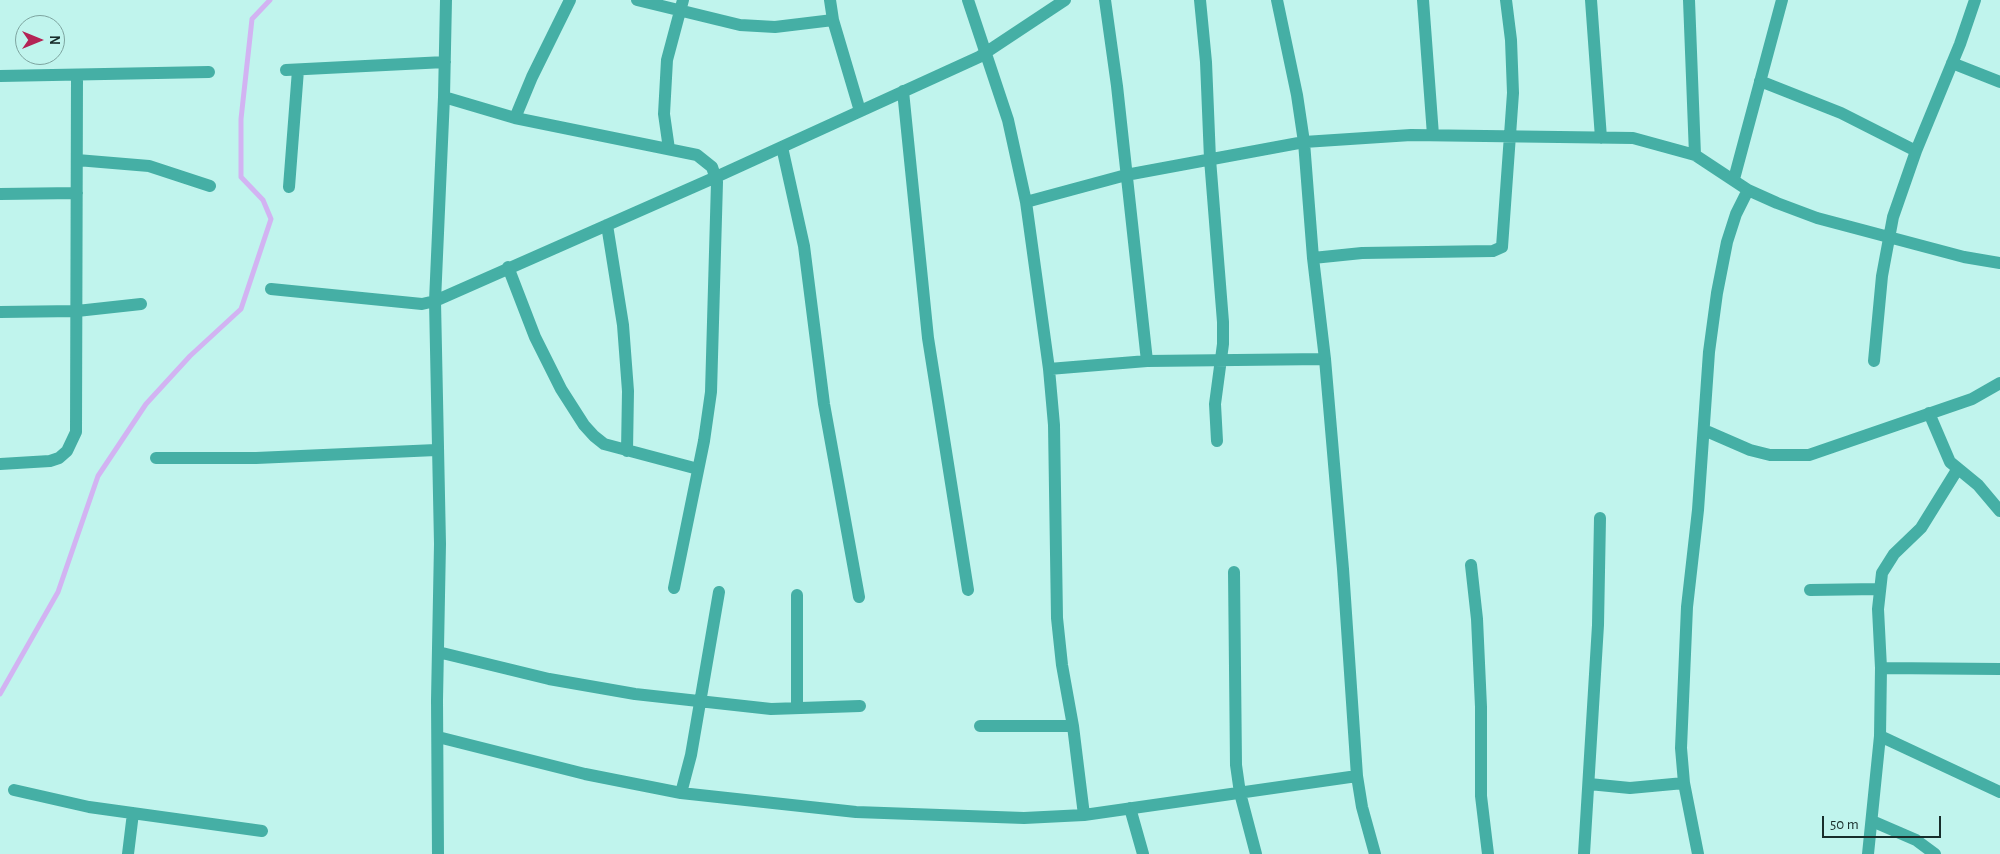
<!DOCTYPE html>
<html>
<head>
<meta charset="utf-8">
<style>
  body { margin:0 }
  #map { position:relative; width:2000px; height:854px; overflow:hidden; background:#c0f4ed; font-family:"Alegreya Sans",sans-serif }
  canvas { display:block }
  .north { position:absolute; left:15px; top:15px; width:50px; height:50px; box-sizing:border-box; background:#c0f4ed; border:1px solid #7da49f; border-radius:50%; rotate:90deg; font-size:14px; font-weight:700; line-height:20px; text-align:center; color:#182d2b }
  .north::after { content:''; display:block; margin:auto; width:18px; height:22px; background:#b42455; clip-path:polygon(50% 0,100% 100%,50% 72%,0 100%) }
  .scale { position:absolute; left:1822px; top:816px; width:119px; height:22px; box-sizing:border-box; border:2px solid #182d2b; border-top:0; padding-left:6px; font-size:15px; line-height:18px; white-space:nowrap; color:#182d2b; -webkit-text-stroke:4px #c0f4ed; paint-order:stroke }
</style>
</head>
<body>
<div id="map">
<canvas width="2000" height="854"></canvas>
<div class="north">N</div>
<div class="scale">50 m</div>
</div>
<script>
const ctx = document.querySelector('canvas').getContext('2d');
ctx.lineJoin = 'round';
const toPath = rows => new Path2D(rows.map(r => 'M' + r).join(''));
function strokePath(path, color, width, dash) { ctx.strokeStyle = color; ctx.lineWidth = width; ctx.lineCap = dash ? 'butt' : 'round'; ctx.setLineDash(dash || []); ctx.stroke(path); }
strokePath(toPath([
  [0,694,58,592,98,476,146,404,190,356,241,309,271,219,263,200,241,177,241,119,252,19,270,0]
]), '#d2b3f2', 5);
strokePath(toPath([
  [637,0,740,25,775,27,833,20],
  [830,0,833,20,860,111],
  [968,0,1008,120,1026,202,1049,369,1054,425,1057,618,1062,665,1073,726,1084,815],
  [1105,0,1117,86,1147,361],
  [1200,0,1206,62,1210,159,1223,322,1223,344,1215,404,1217,441],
  [1277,0,1297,95,1304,142,1313,258,1325,359,1343,569,1357,776,1362,807,1375,854],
  [1423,0,1433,135],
  [1591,0,1601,138],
  [1689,0,1695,155],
  [1952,63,2000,82],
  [286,70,445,62],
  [0,76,209,72],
  [1760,81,1841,113,1916,151],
  [903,91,928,338,968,590],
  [444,97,515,118,697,155,712,167,717,182,711,392,704,441,674,588],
  [515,118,532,77,570,0],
  [782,147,804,246,824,404,859,597],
  [669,149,664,114,667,60,683,0],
  [77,160,149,166,210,186],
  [1734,179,1782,0],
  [289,187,298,70],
  [0,194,77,193],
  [1026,202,1126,175,1304,142,1411,135,1633,138,1695,155,1748,190,1777,203,1817,218,1964,257,2000,263],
  [607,225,623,325,628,391,627,451],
  [1313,258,1362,253,1493,251,1502,247,1513,93,1511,40,1506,0],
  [508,267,535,337,561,389,584,425,594,436,604,444,698,469],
  [271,289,422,304,435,301,716,177,979,57,1065,0],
  [0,312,77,311,141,304],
  [1874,361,1882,276,1893,217,1916,151,1960,44,1975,0],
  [1049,369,1147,361,1325,359],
  [1929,413,1950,462,1978,485,2000,511],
  [1704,430,1750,450,1770,455,1809,455,1972,399,2000,383],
  [156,458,256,458,436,450],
  [0,464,50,461,59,458,67,451,76,432,77,75],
  [1471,565,1477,619,1481,707,1481,796,1488,854],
  [1234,572,1236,765,1240,793,1256,854],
  [1810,590,1879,589],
  [797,595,797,708],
  [438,652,549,679,635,694,771,709,860,706],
  [1881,668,2000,669],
  [980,726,1073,726],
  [1880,736,2000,792],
  [438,737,585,774,681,793,856,812,1024,818,1084,815,1357,776],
  [1589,784,1630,788,1684,783],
  [14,790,89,807,262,831],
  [681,793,691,755,719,592],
  [1130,808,1143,854],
  [1872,821,1916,840,1935,854],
  [128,854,133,813],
  [438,854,437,700,440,544,435,301,444,97,446,0],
  [1584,854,1598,625,1600,518],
  [1698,854,1684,783,1681,748,1687,607,1698,510,1709,352,1717,293,1727,242,1736,214,1748,190],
  [1868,854,1880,736,1881,668,1878,609,1882,573,1894,554,1921,528,1957,470]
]), '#45afa5', 12);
</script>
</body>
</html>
